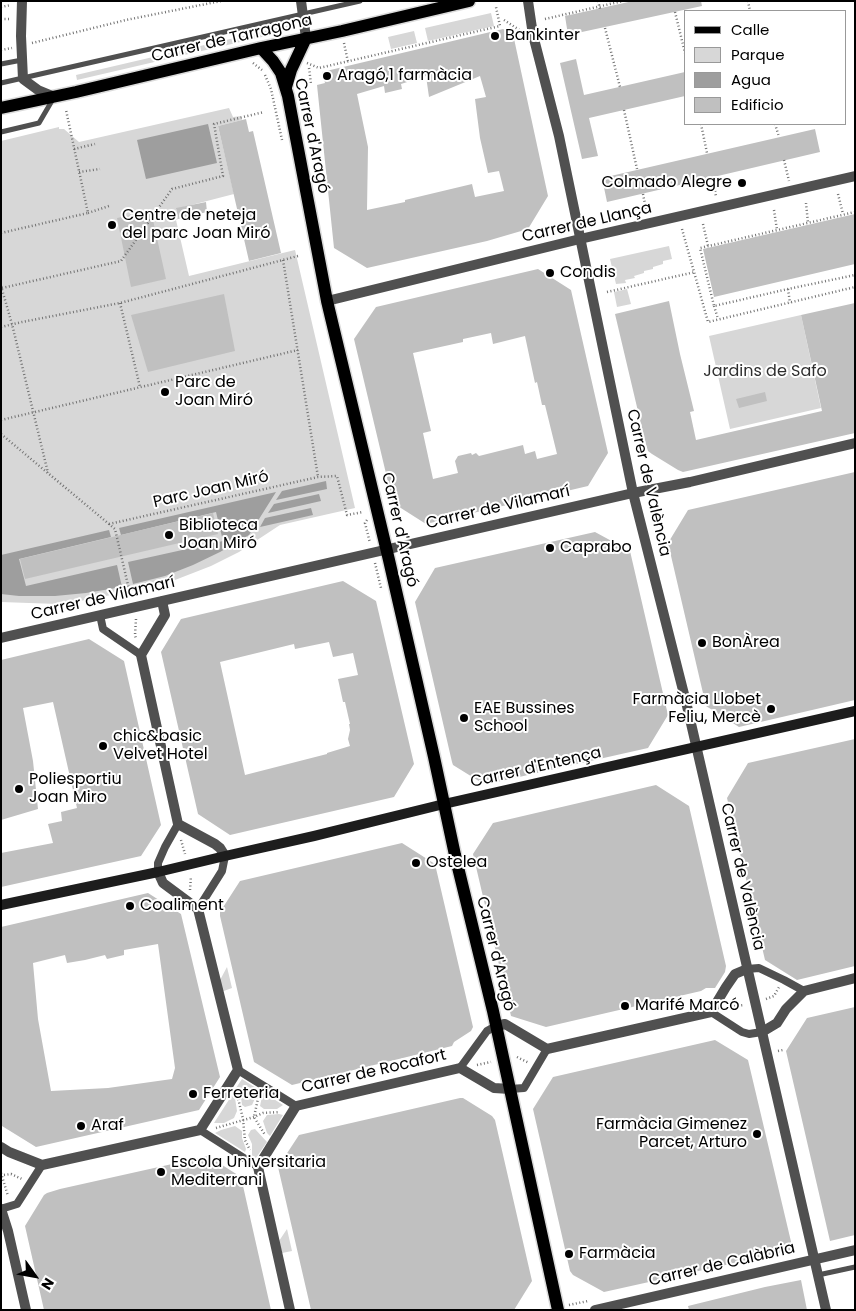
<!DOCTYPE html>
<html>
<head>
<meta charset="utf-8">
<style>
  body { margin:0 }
  #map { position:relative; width:856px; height:1311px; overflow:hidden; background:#fff; font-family:Poppins,sans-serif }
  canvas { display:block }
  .frame { position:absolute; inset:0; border:2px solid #000; pointer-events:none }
  .legend { position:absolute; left:684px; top:10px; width:162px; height:115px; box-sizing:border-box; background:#fff; border:1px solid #999; margin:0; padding:6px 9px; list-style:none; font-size:15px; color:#000 }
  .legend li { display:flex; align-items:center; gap:10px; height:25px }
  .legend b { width:25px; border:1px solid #999 }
  .north { position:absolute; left:10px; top:1251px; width:50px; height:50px; -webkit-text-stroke:4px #fff; paint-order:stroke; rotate:122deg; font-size:14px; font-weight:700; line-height:20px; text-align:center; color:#000 }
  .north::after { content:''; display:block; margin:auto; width:18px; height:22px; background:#000; clip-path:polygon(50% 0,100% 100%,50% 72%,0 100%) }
</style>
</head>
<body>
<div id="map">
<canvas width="856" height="1311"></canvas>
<div class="frame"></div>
<ul class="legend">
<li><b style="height:6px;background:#000"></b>Calle</li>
<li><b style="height:14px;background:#d7d7d7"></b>Parque</li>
<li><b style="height:14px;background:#9e9e9e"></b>Agua</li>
<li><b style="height:14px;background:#c0c0c0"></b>Edificio</li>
</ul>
<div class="north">N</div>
</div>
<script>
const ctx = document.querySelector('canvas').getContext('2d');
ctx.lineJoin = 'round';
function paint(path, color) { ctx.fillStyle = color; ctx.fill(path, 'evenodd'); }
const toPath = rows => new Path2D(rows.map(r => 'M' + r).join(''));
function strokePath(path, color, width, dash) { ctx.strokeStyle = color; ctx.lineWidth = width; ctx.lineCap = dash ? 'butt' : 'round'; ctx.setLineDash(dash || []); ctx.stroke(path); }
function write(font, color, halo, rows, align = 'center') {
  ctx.font = font + ' Poppins,sans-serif'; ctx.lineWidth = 4; ctx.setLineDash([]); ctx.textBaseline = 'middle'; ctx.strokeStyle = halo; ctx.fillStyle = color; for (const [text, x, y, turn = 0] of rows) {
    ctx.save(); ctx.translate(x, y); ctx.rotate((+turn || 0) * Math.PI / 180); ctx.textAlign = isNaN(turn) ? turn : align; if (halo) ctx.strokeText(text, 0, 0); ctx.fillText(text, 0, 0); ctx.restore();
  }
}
paint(toPath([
  [491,13,494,26,428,41,425,28],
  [290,25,292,30,77,80,76,75],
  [414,31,417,43,391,49,388,37],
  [229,108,233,117,241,116,242,120,218,126,234,194,176,209,178,219,176,220,189,276,295,250,355,508,280,525,239,552,211,566,175,580,151,587,86,600,57,604,1,602,1,141,59,127,59,129,64,129,79,142],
  [669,246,672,259,663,261,663,264,653,267,653,269,644,271,644,273,634,276,635,278,625,280,626,283,616,284,610,259],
  [627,289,631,304,617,307,614,292],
  [801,315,821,408,730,429,709,336],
  [227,967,232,988,221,992,219,982],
  [242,1079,256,1088,257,1094,252,1105,245,1107,242,1105,241,1097,236,1088],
  [263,1092,283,1105,277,1109,264,1109,260,1106],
  [232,1095,235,1098,237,1111,234,1118,224,1123,214,1123],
  [279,1114,283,1115,270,1136,267,1133,263,1121,267,1115],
  [235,1126,242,1131,242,1138,246,1149,245,1152,215,1133,221,1130],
  [255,1129,267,1142,256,1158,252,1156,252,1144,248,1135,251,1130],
  [287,1229,292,1251,282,1253,279,1241]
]), '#d7d7d7');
paint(toPath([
  [208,124,217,163,146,179,137,140],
  [326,481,327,489,276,500,282,491],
  [276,492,249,535,220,552,193,565,165,576,133,584,128,562,223,541,216,512,121,535,119,528],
  [319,494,321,501,268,513,274,504],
  [311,508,313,515,260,527,265,518],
  [109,530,111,537,19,559,26,586,117,565,122,587,86,593,55,596,19,596,1,594,1,555]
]), '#9e9e9e');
paint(toPath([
  [633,1,701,1,702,6,568,35,565,16],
  [503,29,513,34,548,196,528,229,487,241,367,268,334,248,317,85,325,83,322,72],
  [426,76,429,97,480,76,486,97,475,99,480,138,488,173,499,171,504,191,475,197,472,184,405,200,405,202,367,210,368,147,357,94,384,86,385,93,402,89,401,84],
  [576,59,584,95,685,72,685,96,589,118,598,156,582,159,560,63],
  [246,119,249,132,253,131,281,253,249,261,218,126],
  [815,129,820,152,607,202,602,178],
  [206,202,207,212,178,219,176,208],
  [151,211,166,279,131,287,117,218],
  [855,214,855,264,714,297,703,249],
  [538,269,571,290,608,453,588,486,426,524,393,503,354,339,376,307],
  [491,333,493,344,525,336,535,383,537,382,542,405,545,405,557,454,537,459,535,451,525,454,523,445,479,456,476,453,472,455,471,453,458,456,455,461,458,473,433,479,423,433,431,431,413,353,463,342,463,339],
  [224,294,235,351,148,372,131,315],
  [669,301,680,354,694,411,690,412,696,440,822,411,801,315,855,303,855,433,683,472,678,470,652,454,648,451,645,441,615,314],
  [765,392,767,401,739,408,736,399],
  [855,472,855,700,739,727,706,706,668,543,688,510],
  [213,513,218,534,25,579,20,559],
  [595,532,630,551,668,715,648,748,488,784,482,783,453,765,452,762,415,602,435,568],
  [343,581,376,601,414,764,394,797,230,835,198,814,161,652,181,619],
  [329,642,333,657,353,653,358,675,338,679,343,702,345,702,350,724,349,724,350,730,348,739,350,746,327,753,327,754,245,775,220,662,294,644,295,649],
  [89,639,124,661,161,825,141,856,1,887,1,853,53,843,48,824,62,821,61,812,77,808,53,702,23,708,33,761,38,809,1,820,1,660],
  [855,739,855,966,797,980,765,960,727,798,748,763],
  [656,785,689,806,726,966,725,972,715,988,706,988,701,991,546,1027,511,1016,473,854,493,823],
  [402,843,435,864,473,1027,471,1031,454,1042,452,1046,292,1085,254,1062,220,916,220,912,240,881],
  [148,893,181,914,220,1077,199,1110,36,1147,2,1126,1,1121,1,927],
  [158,944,175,1068,172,1079,108,1088,51,1091,38,1019,33,963,65,955,67,963,85,960,105,955,107,959,124,955,124,950],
  [855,1007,855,1235,830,1241,786,1051,807,1018],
  [715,1040,748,1060,793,1250,604,1292,573,1275,570,1271,533,1109,553,1077],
  [460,1098,463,1098,492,1116,495,1120,532,1281,514,1310,311,1310,278,1167,299,1135],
  [208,1156,241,1177,271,1310,44,1310,25,1226,44,1195,47,1193,60,1189],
  [801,1280,807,1310,689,1310,688,1306,765,1287]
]), '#c0c0c0');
const primary = toPath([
  [261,48,273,61,281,73,288,96,327,301,389,560,434,757,455,855,493,1011,558,1310],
  [286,87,291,70,306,38],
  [1,108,76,92,261,48,342,31,469,1]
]);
strokePath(primary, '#dbdbdb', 15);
strokePath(toPath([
  [598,1,600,9],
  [748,1,750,11],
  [1,7,11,5],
  [675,12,685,53],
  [1,19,10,19],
  [545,19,623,1],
  [504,20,521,31],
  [605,28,620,87],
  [32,43,126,20,221,1],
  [344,43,348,62],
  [1,50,12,48],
  [253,63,262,70],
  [307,63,319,68,500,26,496,7],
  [309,68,311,84],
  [265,75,271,89,282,140],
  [624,110,637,169],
  [701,124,707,153],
  [775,124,779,137],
  [74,149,95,144],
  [784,160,789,181],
  [79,172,100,169],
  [713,177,716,197],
  [643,194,647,214],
  [838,194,843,214],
  [806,203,808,223],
  [774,210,777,230],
  [855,212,700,248,714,306,788,289,855,275],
  [88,213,109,206],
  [703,224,708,246],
  [682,229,708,322,855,287],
  [1,233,88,213,66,110],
  [283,260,318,477],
  [1,286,12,324,48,473],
  [2,288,121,261,172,189,223,176,214,124,264,112],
  [788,289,790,303],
  [607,292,695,272],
  [120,303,140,387],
  [714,306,718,319],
  [1,327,22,322,120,303,298,256],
  [1,420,298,350],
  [1,434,115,529,131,598],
  [367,520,365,523,370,543],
  [109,524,318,477,337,476,347,515,363,512],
  [375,563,381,588,382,589],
  [136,619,135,635,136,639],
  [181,840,185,854],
  [190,890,191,876],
  [766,999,774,996,779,987],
  [728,1003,734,1006,744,1005],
  [778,1051,783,1050],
  [517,1057,529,1063],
  [477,1065,491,1062],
  [235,1093,238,1098,243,1119,245,1140,250,1150],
  [259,1094,254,1117,265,1135],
  [216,1128,254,1117,263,1113,280,1112],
  [1,1173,8,1196],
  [4,1175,11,1174,22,1179],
  [569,1305,588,1301]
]), '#727272', 2.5, [1, 2.5]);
strokePath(toPath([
  [1,64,22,60],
  [1,83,360,1],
  [1,132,39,123,53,99],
  [818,1275,855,1267]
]), '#505050', 5);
strokePath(toPath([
  [100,615,103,629,141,655],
  [158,872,158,863,165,847,178,824],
  [198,909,222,871,225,856],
  [747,969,759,968,784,980,804,991],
  [711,1012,742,1032,749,1034,762,1032],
  [460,1068,487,1031,496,1026],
  [238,1070,296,1106],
  [510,1089,524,1088,547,1049],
  [200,1130,258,1167],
  [1,1209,17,1204,42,1165]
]), '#505050', 8);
strokePath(toPath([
  [22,1,21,36,23,79,38,90,55,97],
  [301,1,306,38],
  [327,301,580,239,855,176],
  [162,601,165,615,141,655,178,824,215,844,220,848,225,856],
  [1,638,633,493,690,482,855,443],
  [496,1026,505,1024,547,1049,711,1012,726,987,735,974,747,969],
  [762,1032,777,1023,786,1009,804,991,855,978],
  [1,1147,9,1152,42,1165,200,1130,238,1070,198,909,163,883,158,872],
  [1,1209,8,1231,26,1310],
  [290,1310,258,1167,296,1106,460,1068,494,1088,510,1089],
  [595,1310,855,1250]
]), '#505050', 10);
strokePath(toPath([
  [528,1,533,35,559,136,633,493,687,706,826,1310]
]), '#505050', 10);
strokePath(toPath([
  [1,905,158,872,225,856,314,836,444,804,855,711]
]), '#1d1d1d', 10);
strokePath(primary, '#000', 12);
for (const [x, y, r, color] of [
  [495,36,5,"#000"],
  [327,76,5,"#000"],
  [742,183,5,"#000"],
  [112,225,5,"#000"],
  [550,273,5,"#000"],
  [165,392,5,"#000"],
  [169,535,5,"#000"],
  [550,548,5,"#000"],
  [702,643,5,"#000"],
  [771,709,5,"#000"],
  [464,718,5,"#000"],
  [103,746,5,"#000"],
  [19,789,5,"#000"],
  [416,863,5,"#000"],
  [130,906,5,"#000"],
  [625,1006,5,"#000"],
  [193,1094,5,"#000"],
  [81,1126,5,"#000"],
  [757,1134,5,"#000"],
  [161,1172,5,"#000"],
  [569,1254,5,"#000"]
]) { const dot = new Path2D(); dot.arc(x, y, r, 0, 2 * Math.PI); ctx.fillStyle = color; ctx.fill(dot); strokePath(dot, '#fff', 2); }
write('16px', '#000', '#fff', [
  ["Bankinter",505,36],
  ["Aragó,1 farmàcia",337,76],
  ["Colmado Alegre",732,183,"right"],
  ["Centre de neteja",122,216],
  ["del parc Joan Miró",122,234],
  ["Condis",560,273],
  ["Parc de",175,383],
  ["Joan Miró",175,401],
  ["Biblioteca",179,526],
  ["Joan Miró",179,544],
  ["Caprabo",560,548],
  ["BonÀrea",712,643],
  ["Farmàcia Llobet",761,700,"right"],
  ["Feliu, Mercè",761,718,"right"],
  ["EAE Bussines",474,709],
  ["School",474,727],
  ["chic&basic",113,737],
  ["Velvet Hotel",113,755],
  ["Poliesportiu",29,780],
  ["Joan Miro",29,798],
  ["Ostelea",426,863],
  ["Coaliment",140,906],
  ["Marifé Marcó",635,1006],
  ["Ferreteria",203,1094],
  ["Farmàcia Gimenez",747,1125,"right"],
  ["Parcet, Arturo",747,1143,"right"],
  ["Araf",91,1126],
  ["Escola Universitaria",171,1163],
  ["Mediterrani",171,1181],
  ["Farmàcia",579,1254]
], 'left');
write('16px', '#000', '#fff', [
  ["Carrer de Tarragona",232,39,-13],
  ["Carrer d'Aragó",311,136,78],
  ["Carrer de Llança",587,223,-13],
  ["Carrer de València",648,483,77],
  ["Parc Joan Miró",211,490,-13],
  ["Carrer de Vilamarí",498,508,-13],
  ["Carrer d'Aragó",399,530,77],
  ["Carrer de Vilamarí",103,599,-13],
  ["Carrer d'Entença",536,768,-13],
  ["Carrer de València",742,877,77],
  ["Carrer d'Aragó",495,954,76],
  ["Carrer de Rocafort",374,1072,-13],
  ["Carrer de Calàbria",722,1265,-13]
]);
write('16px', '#2e2e2e', '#fff', [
  ["Jardins de Safo",765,372]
]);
</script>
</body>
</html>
